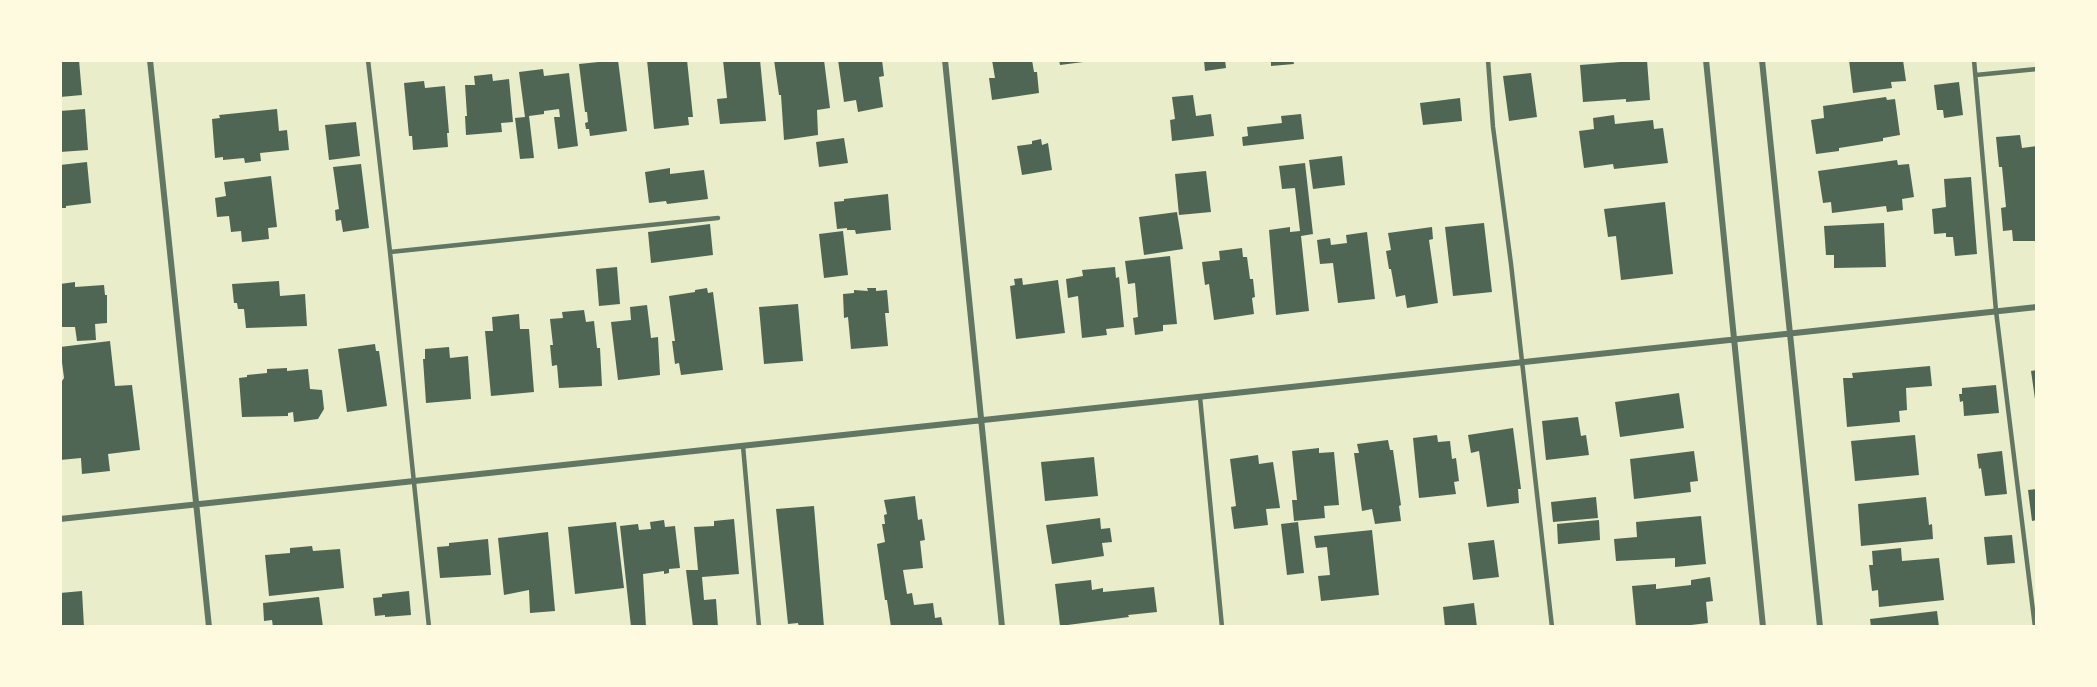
<!DOCTYPE html>
<html>
<head>
<meta charset="utf-8">
<style>
  body { margin:0 }
  #map { position:relative; width:2097px; height:687px; overflow:hidden; background:#e9edc9; font-family:Figtree,sans-serif }
  canvas { display:block }
  .frame { position:absolute; inset:0; border:62px solid #fefae0; pointer-events:none }
</style>
</head>
<body>
<div id="map">
<canvas width="2097" height="687"></canvas>
<div class="frame"></div>
</div>
<script>
const ctx = document.querySelector('canvas').getContext('2d');
ctx.lineJoin = 'round';
function paint(path, color) { ctx.fillStyle = color; ctx.fill(path, 'evenodd'); }
const toPath = rows => new Path2D(rows.map(r => 'M' + r).join(''));
function strokePath(path, color, width, dash) { ctx.strokeStyle = color; ctx.lineWidth = width; ctx.lineCap = dash ? 'butt' : 'round'; ctx.setLineDash(dash || []); ctx.stroke(path); }
paint(toPath([
  [60,60,79,60,82,95,60,97],
  [618,60,627,131,590,136,589,129,586,129,585,123,588,122,587,112,585,112,579,64],
  [647,60,687,60,693,117,688,117,689,125,654,129],
  [723,60,760,60,766,121,720,124,717,99,727,98],
  [774,60,824,60,830,108,817,110,818,135,784,140,781,95,779,95],
  [838,60,882,60,884,76,879,77,883,107,858,112,856,100,844,102],
  [992,60,1032,60,1034,72,1037,72,1039,93,992,100,989,78,995,78],
  [1059,60,1091,60,1091,61,1060,65],
  [1204,60,1225,60,1226,68,1205,71],
  [1271,60,1293,60,1294,64,1271,66],
  [1647,60,1650,100,1626,102,1626,99,1583,102,1580,65],
  [1849,60,1903,60,1906,81,1891,82,1892,88,1853,93],
  [543,69,544,76,569,73,578,146,558,149,554,117,560,117,559,109,544,111,544,114,529,116,534,158,520,159,515,118,525,117,519,72],
  [1531,73,1537,117,1509,121,1503,76],
  [492,74,493,81,509,79,513,122,501,123,502,132,466,135,465,116,467,116,465,85,475,85,474,76],
  [424,81,425,88,445,86,449,133,447,133,448,147,413,150,412,136,409,136,404,83],
  [1959,82,1963,115,1944,118,1943,110,1937,110,1934,85],
  [1193,95,1196,116,1211,114,1214,136,1172,141,1170,120,1175,119,1172,97],
  [1886,97,1887,100,1895,99,1900,135,1883,138,1883,141,1839,148,1839,151,1816,154,1811,120,1824,118,1823,106],
  [1460,98,1462,121,1423,125,1420,103],
  [85,109,88,150,60,152,60,111],
  [277,109,279,131,287,130,289,150,260,153,261,161,245,163,244,158,223,160,223,157,215,158,212,119,220,118,219,115],
  [1301,114,1304,139,1243,146,1242,137,1248,136,1247,127,1282,123,1281,116],
  [1614,115,1615,124,1653,120,1654,129,1663,128,1668,163,1614,169,1613,164,1584,168,1579,131,1594,129,1593,118],
  [356,122,360,156,329,160,325,125],
  [2020,135,2022,148,2037,146,2037,241,2013,241,2012,230,2003,231,2001,208,2006,207,2002,167,1999,167,1996,137],
  [844,138,848,163,819,167,816,142],
  [1041,139,1042,145,1048,143,1052,170,1022,175,1017,146,1032,144,1032,141],
  [1342,156,1345,185,1313,189,1309,160],
  [1897,160,1898,165,1909,164,1914,197,1902,199,1903,210,1887,212,1886,206,1832,213,1831,202,1823,203,1818,171],
  [87,162,91,203,66,206,66,208,60,208,60,165],
  [1305,163,1313,234,1301,236,1309,311,1276,315,1269,230,1290,227,1290,232,1300,231,1295,188,1282,189,1279,166],
  [361,164,369,228,343,232,341,220,336,221,335,210,339,209,333,167],
  [670,168,670,174,704,170,708,199,667,204,666,201,649,203,645,172],
  [1206,171,1211,212,1179,215,1175,174],
  [271,176,277,227,268,228,269,239,242,242,241,231,231,232,229,216,217,217,215,198,226,196,224,182],
  [1971,177,1977,254,1955,256,1953,237,1946,237,1946,233,1934,234,1932,209,1946,207,1944,179],
  [888,194,891,230,856,234,855,230,847,230,847,228,837,229,834,202,844,201,844,199],
  [1665,202,1673,274,1621,280,1616,236,1608,237,1604,209],
  [1177,212,1183,249,1144,255,1139,217],
  [1484,223,1492,292,1453,296,1445,227],
  [1884,223,1886,267,1834,268,1834,255,1826,255,1824,226],
  [710,224,713,255,651,263,648,232],
  [1432,227,1433,239,1429,240,1438,303,1407,308,1405,295,1396,297,1391,269,1389,269,1386,251,1391,250,1388,233],
  [843,231,848,275,824,278,819,234],
  [1367,232,1375,299,1338,303,1333,263,1320,264,1317,240,1330,238,1331,245,1347,243,1346,235],
  [1242,248,1243,257,1247,257,1250,279,1253,279,1255,297,1252,298,1254,314,1214,320,1209,284,1205,285,1202,262,1220,260,1219,251],
  [1170,256,1177,324,1163,325,1163,331,1135,335,1133,318,1138,317,1135,283,1128,284,1125,261],
  [617,267,620,304,599,306,596,269],
  [1115,267,1116,278,1119,277,1124,327,1106,329,1107,335,1082,338,1078,296,1068,298,1066,279,1083,276,1082,270],
  [1022,278,1023,285,1058,280,1065,333,1016,339,1010,286,1015,285,1014,279],
  [279,281,280,296,305,294,307,326,246,328,244,309,238,309,237,303,234,303,232,284],
  [75,282,75,287,104,285,105,295,107,295,107,323,95,324,96,340,77,341,75,327,60,327,60,284],
  [707,288,708,293,713,292,723,370,681,375,679,363,675,364,672,341,675,341,669,296,695,292,695,290],
  [867,288,876,288,876,291,887,290,889,313,885,313,888,346,851,349,848,317,844,318,843,294,854,293,854,290,868,291],
  [798,304,803,361,764,364,759,307],
  [647,305,651,338,658,337,660,375,618,380,611,322,631,320,630,307],
  [584,310,586,322,594,321,597,348,600,348,602,386,559,388,557,365,552,366,550,345,553,345,550,319,563,318,562,312],
  [519,314,520,329,529,329,534,392,491,396,485,331,493,331,492,317],
  [110,341,115,386,132,385,140,450,108,454,110,471,82,474,81,458,60,460,60,393,62,393,60,391,60,384,64,378,60,347],
  [375,344,376,351,379,351,387,406,347,412,338,349],
  [449,347,450,358,468,356,471,399,426,403,423,359,425,359,425,349],
  [1930,366,1932,386,1906,388,1907,410,1899,411,1900,422,1847,427,1843,378,1853,378,1852,373],
  [287,368,287,371,308,369,310,389,322,390,324,409,318,419,294,422,293,412,288,413,288,416,242,417,239,378,247,377,247,375,267,373,267,369],
  [2037,370,2037,406,2036,406,2031,371],
  [1996,385,1999,413,1964,416,1963,401,1960,402,1959,394,1962,394,1962,388],
  [1679,393,1684,428,1620,437,1615,402],
  [1578,417,1581,436,1586,435,1589,455,1546,460,1542,421],
  [1513,428,1521,489,1518,489,1519,503,1487,507,1479,451,1471,453,1468,435],
  [1437,435,1438,442,1450,441,1452,459,1456,458,1459,481,1454,482,1456,494,1419,498,1413,438],
  [1915,435,1919,475,1855,481,1851,441],
  [1388,440,1390,450,1393,450,1401,505,1399,506,1401,521,1375,524,1372,509,1362,511,1354,453,1359,453,1357,444],
  [1319,448,1319,453,1334,452,1339,505,1324,506,1325,518,1294,521,1292,500,1297,500,1292,451],
  [1694,451,1698,481,1690,482,1691,492,1634,499,1630,459],
  [2002,451,2007,494,1985,496,1981,468,1979,469,1977,454],
  [1258,455,1259,464,1273,462,1280,508,1266,509,1268,525,1234,529,1231,507,1236,506,1230,459],
  [1094,457,1098,496,1045,501,1041,462],
  [2037,489,2037,520,2032,521,2028,490],
  [915,496,918,520,922,519,925,540,920,541,923,568,903,570,907,594,912,593,914,605,933,603,935,618,941,617,943,627,891,627,887,600,885,600,877,544,885,542,882,524,885,524,884,515,887,514,884,500],
  [1596,497,1598,518,1553,522,1551,502],
  [1926,497,1929,525,1932,524,1933,539,1861,546,1858,504],
  [814,506,824,627,799,627,798,623,788,624,776,509],
  [1701,516,1706,564,1675,567,1675,558,1616,561,1614,539,1637,537,1636,522],
  [1100,518,1101,529,1110,528,1112,542,1102,543,1104,556,1052,564,1046,525],
  [734,519,739,574,702,577,704,600,716,599,718,627,693,627,686,570,698,570,694,527,714,526,714,521],
  [664,520,665,527,675,526,680,568,669,569,669,573,664,574,664,571,643,574,646,627,631,627,620,526,638,524,639,530,651,529,650,522],
  [1599,520,1600,540,1558,544,1557,524],
  [616,522,624,588,575,594,568,527],
  [1298,522,1304,573,1287,575,1281,524],
  [1372,530,1379,595,1321,601,1318,576,1330,575,1327,547,1316,548,1314,536],
  [548,532,555,611,530,613,529,590,504,595,498,538],
  [2012,535,2015,563,1987,565,1984,537],
  [488,539,491,575,440,578,437,547,449,546,449,543],
  [1494,540,1499,577,1473,580,1468,543],
  [312,546,313,551,340,549,344,588,269,596,265,555,290,553,290,548],
  [1901,548,1902,561,1939,558,1944,600,1879,607,1878,590,1872,591,1869,565,1873,565,1872,551],
  [1710,577,1713,601,1706,602,1708,623,1674,627,1636,627,1632,586,1656,584,1656,589,1691,585,1691,580],
  [1091,580,1092,590,1103,588,1103,592,1154,587,1157,612,1128,615,1129,617,1060,626,1055,584],
  [82,591,84,627,60,627,60,593],
  [409,591,411,615,385,617,385,615,375,616,373,598,382,597,382,594],
  [319,597,323,627,273,627,272,620,264,621,263,603],
  [1474,603,1477,627,1445,627,1443,607],
  [1937,611,1939,627,1871,627,1870,619]
]), '#4f6655');
strokePath(toPath([
  [368,60,390,252],
  [1488,60,1493,127,1511,264,1552,627],
  [1974,60,1996,311,2035,627],
  [1976,75,2037,69],
  [1200,397,1222,627],
  [743,446,759,627],
  [429,627,390,252,718,218]
]), '#617663', 4.5);
strokePath(toPath([
  [150,60,209,627],
  [945,60,1002,627],
  [1706,60,1763,627],
  [1762,60,1820,627],
  [60,519,2037,307]
]), '#617663', 6);
</script>
</body>
</html>
